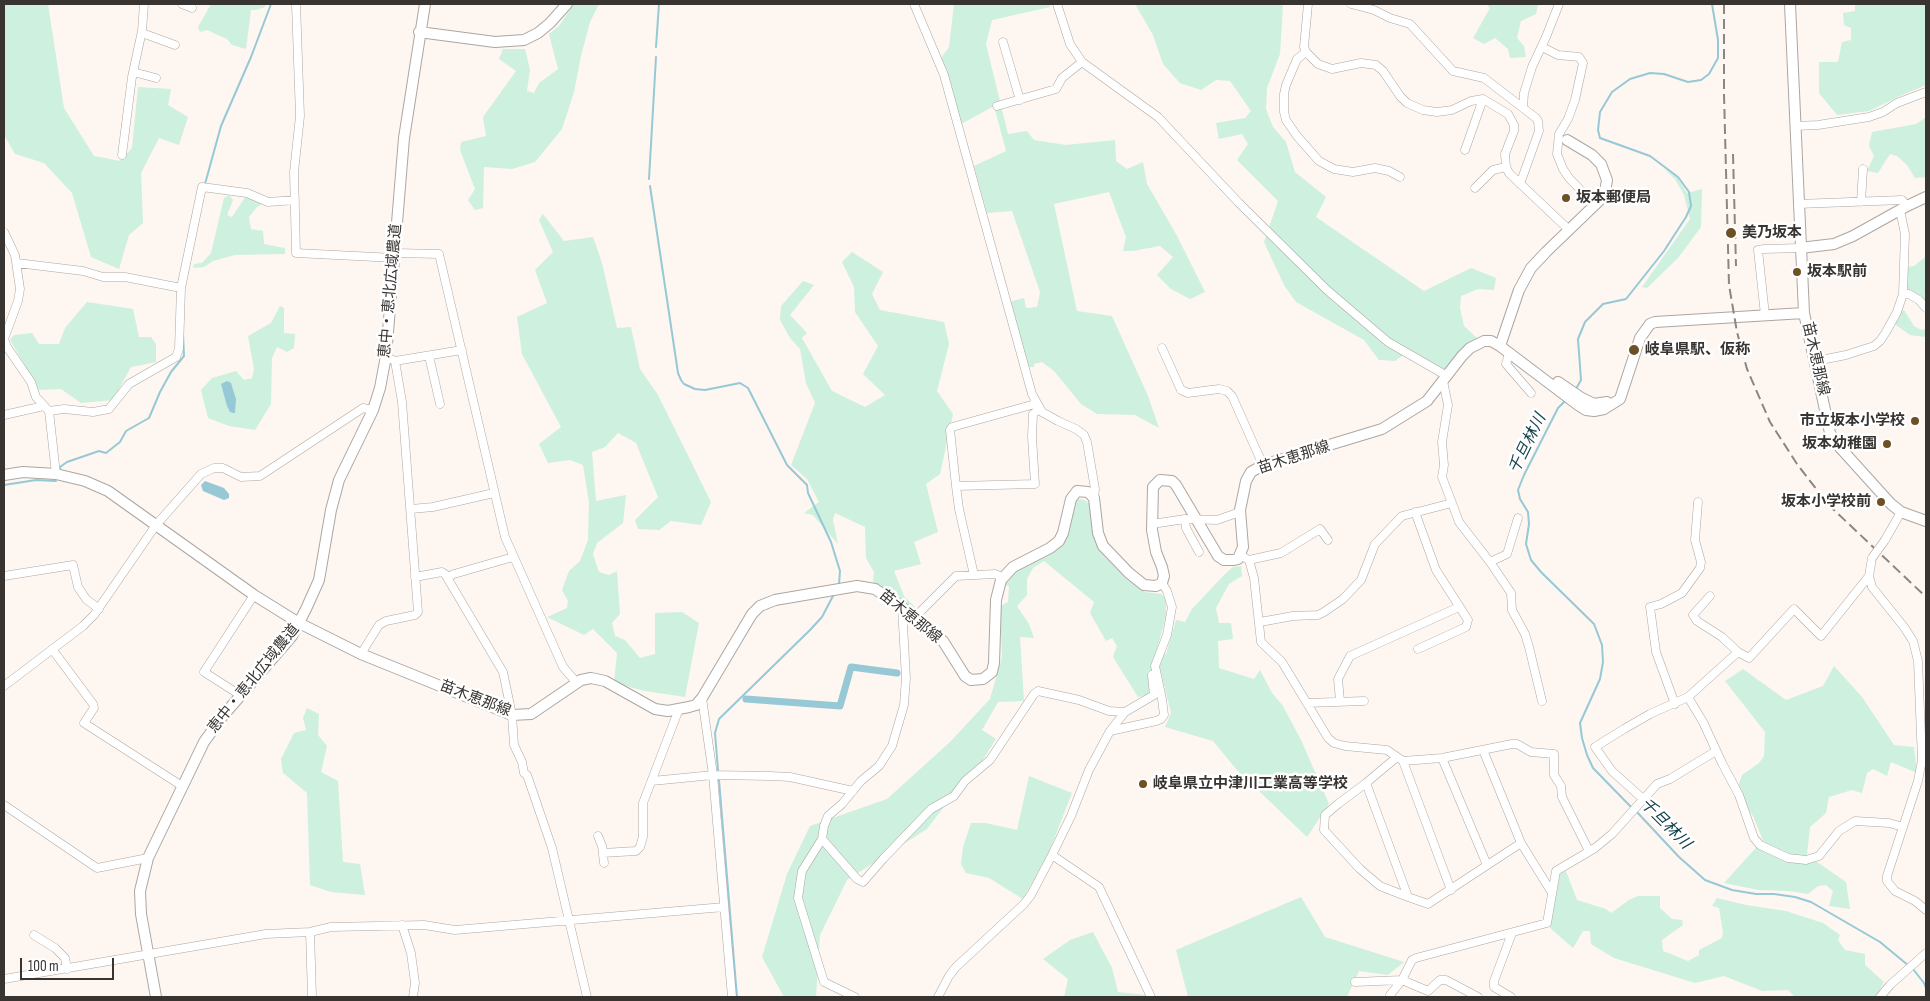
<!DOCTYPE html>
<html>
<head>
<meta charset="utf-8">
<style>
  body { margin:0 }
  #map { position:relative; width:1930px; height:1001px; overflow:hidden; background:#fef6f1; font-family:"Sofia Sans Condensed",sans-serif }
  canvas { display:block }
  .frame { position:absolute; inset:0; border:5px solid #373432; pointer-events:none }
  .scale { position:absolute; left:20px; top:958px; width:94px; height:22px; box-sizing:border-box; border:2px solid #373432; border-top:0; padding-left:6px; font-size:15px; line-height:18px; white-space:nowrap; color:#373432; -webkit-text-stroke:4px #fff; paint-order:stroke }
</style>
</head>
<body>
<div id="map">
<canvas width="1930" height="1001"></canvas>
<div class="frame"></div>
<div class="scale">100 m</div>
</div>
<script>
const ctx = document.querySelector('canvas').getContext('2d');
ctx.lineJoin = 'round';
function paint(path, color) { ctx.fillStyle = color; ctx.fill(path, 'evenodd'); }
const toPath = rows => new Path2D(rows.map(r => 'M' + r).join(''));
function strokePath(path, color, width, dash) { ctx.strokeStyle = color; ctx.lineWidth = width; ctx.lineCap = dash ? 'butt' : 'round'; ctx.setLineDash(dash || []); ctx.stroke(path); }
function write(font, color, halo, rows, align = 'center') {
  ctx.font = font + ' "Sofia Sans Condensed","Noto Sans JP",sans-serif'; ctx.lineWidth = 5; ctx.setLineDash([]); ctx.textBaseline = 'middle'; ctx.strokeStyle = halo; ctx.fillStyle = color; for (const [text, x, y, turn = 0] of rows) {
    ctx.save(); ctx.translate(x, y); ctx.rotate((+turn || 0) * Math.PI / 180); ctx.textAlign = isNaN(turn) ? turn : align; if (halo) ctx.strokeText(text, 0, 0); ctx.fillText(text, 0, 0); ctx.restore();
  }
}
paint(toPath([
  [4,4,48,4,64,108,94,156,120,161,132,148,138,87,171,89,168,105,188,117,179,145,159,138,141,173,143,223,129,235,119,269,91,257,72,193,44,163,15,154,4,135],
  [211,4,265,4,265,7,256,10,251,10,246,49,232,45,227,39,207,30,200,32,198,27],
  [574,4,599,4,590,22,581,56,574,92,562,129,535,162,512,169,484,167,483,208,475,210,468,200,475,189,460,150,461,142,486,136,483,117,516,71,499,59,503,49,525,49,530,70,527,91,534,93,539,83,558,69,549,34,559,26],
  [954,4,1049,4,1050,7,992,20,986,44,1008,134,1027,131,1034,140,1066,145,1115,140,1116,161,1127,169,1143,162,1147,184,1176,234,1205,292,1190,299,1171,289,1157,275,1173,257,1160,246,1133,251,1123,251,1126,237,1109,192,1054,204,1077,311,1112,316,1148,396,1159,428,1135,415,1097,414,1081,404,1054,371,1042,362,1034,364,1034,367,1027,367,1009,302,1024,298,1026,308,1037,307,1040,292,1012,211,987,213,974,166,1006,151,994,106,961,124,941,58,949,47],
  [1135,4,1279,4,1283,6,1280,54,1267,88,1266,109,1273,127,1286,142,1295,172,1326,197,1316,217,1424,291,1471,268,1496,278,1494,290,1478,289,1461,296,1460,308,1464,326,1478,339,1454,362,1442,370,1409,351,1395,361,1379,360,1364,340,1296,302,1284,285,1264,242,1278,201,1237,160,1248,144,1242,134,1219,139,1216,123,1245,118,1251,111,1230,81,1216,80,1201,90,1180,83,1163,64,1153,35],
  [1486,4,1538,4,1536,14,1521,21,1517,38,1524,46,1526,57,1510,58,1508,49,1495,38,1484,44,1473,38,1490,8],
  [1855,4,1926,4,1926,85,1902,95,1869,111,1837,115,1819,93,1819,62,1838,62,1842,42,1851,40,1851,28,1844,25,1843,13,1855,11],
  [1926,117,1926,177,1915,178,1907,165,1897,156,1890,154,1878,173,1867,171,1874,156,1869,146,1872,132,1916,124],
  [1663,168,1677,177,1687,193,1702,189,1701,227,1678,258,1647,288,1642,287,1690,219,1684,195,1675,179],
  [229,195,233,200,227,215,232,217,246,196,263,203,257,207,249,217,251,229,263,231,264,244,285,248,285,254,235,255,213,261,204,267,193,268,194,264,202,263,211,253,224,198],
  [543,214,564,241,593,237,602,263,617,328,631,327,640,369,658,395,711,502,701,525,671,521,659,530,638,529,635,520,658,497,636,443,618,433,605,447,592,452,596,501,626,495,623,523,597,543,593,554,599,572,609,575,617,571,620,614,612,623,615,636,625,640,640,658,655,654,655,613,682,612,699,623,685,697,645,691,614,683,617,653,593,629,584,635,547,617,567,608,568,601,562,590,569,571,580,561,588,540,589,503,583,465,570,460,548,463,539,444,561,427,522,354,517,317,547,303,535,270,553,252,539,220],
  [852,252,883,272,872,294,880,310,944,322,949,344,937,391,953,414,940,474,926,484,938,532,914,542,921,564,894,571,904,596,917,609,913,613,873,582,874,572,866,558,865,527,835,513,833,520,838,544,813,515,804,513,819,502,807,479,791,465,815,403,806,383,800,349,790,338,780,320,781,306,803,281,814,285,790,315,807,333,802,338,832,391,865,407,885,395,863,374,878,346,855,312,854,287,842,262],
  [1924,258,1926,258,1925,270,1926,305,1903,284,1905,267,1914,266],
  [87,302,133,309,139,337,151,337,156,344,156,362,131,367,113,400,81,403,61,389,39,390,10,340,14,335,32,333,39,344,59,344,65,328],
  [280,306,284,308,284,333,295,334,294,348,287,352,277,347,272,358,271,404,255,430,229,426,208,418,201,390,212,378,236,371,244,380,252,378,254,369,248,336,271,323],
  [1904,310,1914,326,1921,330,1926,329,1926,337,1910,335,1896,325,1894,321,1898,312],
  [1078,499,1084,500,1089,503,1092,511,1093,533,1104,556,1127,579,1145,592,1161,594,1166,598,1166,616,1157,649,1166,654,1176,620,1185,622,1192,609,1225,574,1233,567,1241,566,1242,576,1229,584,1216,608,1219,623,1231,623,1233,639,1218,641,1219,668,1254,679,1260,670,1272,693,1283,706,1302,742,1329,804,1307,837,1236,769,1213,741,1165,727,1171,713,1160,668,1152,665,1150,694,1138,697,1113,657,1117,646,1112,638,1106,641,1090,613,1094,602,1044,561,1033,568,1027,579,1027,595,1017,606,1029,624,1034,638,1020,637,1024,701,998,702,982,730,996,739,977,769,960,786,927,829,847,880,820,935,816,997,784,997,762,957,787,874,810,826,887,799,951,741,990,699,1002,657,1000,606,1008,602,1009,586,1004,585,1018,568,1056,550,1062,545,1074,503],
  [1834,666,1862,697,1894,745,1914,747,1917,773,1891,762,1887,776,1873,769,1867,773,1862,793,1852,790,1829,797,1826,813,1810,827,1807,855,1846,882,1850,909,1829,906,1833,891,1826,885,1818,886,1808,894,1789,891,1759,890,1724,883,1763,840,1753,816,1736,792,1742,775,1759,763,1764,756,1765,732,1725,681,1743,669,1786,700,1823,686],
  [307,708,319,714,318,735,327,746,321,772,338,781,343,862,360,864,365,895,331,892,310,885,307,793,283,773,281,759,294,733,306,730,303,718],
  [1029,776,1072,793,1049,852,1023,899,989,878,966,873,961,864,963,847,971,823,986,823,1017,830],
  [1566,871,1577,900,1606,909,1611,913,1629,900,1638,896,1660,896,1660,908,1672,919,1682,920,1683,925,1662,940,1663,951,1688,961,1699,955,1699,950,1722,938,1723,932,1719,908,1712,906,1717,898,1746,905,1786,911,1823,923,1840,935,1838,940,1845,950,1865,954,1865,965,1884,982,1876,997,1795,997,1788,990,1762,991,1724,976,1695,983,1614,958,1591,944,1590,931,1583,931,1573,948,1549,927,1560,874],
  [1301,897,1325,937,1404,962,1388,975,1359,971,1347,997,1188,997,1176,950],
  [1093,932,1112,968,1118,992,1146,995,1147,997,1064,997,1068,979,1043,959,1070,940]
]), '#cef0de');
paint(toPath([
  [227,381,231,383,236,399,235,413,233,413,230,412,227,406,221,384],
  [205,481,224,488,229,494,229,498,224,500,203,491,201,485]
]), '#96c9d5');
strokePath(toPath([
  [656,47,659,4],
  [649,179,656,57],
  [205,184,221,126,251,57,271,4],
  [650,186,678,373,681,380,684,384,695,389,705,390,740,383,748,388,787,465,807,485,808,493,831,542,840,571,839,584],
  [1576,389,1581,380,1578,339,1585,322,1603,304,1626,299,1664,251,1686,217,1691,206,1689,192,1678,177,1650,156,1600,138,1598,130,1600,112,1612,92,1630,79,1650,73,1664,74,1688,82,1701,80,1709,74,1718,58,1718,40,1712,4],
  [1566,400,1558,408,1524,475,1518,490,1520,499,1528,512,1529,524,1526,544,1531,560,1541,572,1594,624,1602,645,1603,662,1600,679,1580,723,1582,738,1587,755,1593,768,1631,807],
  [60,470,60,467,67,462,99,451,106,453,120,442,126,431,149,418,160,392,171,372,184,356,183,334],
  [4,485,36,480,56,481],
  [718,770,715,733,719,719,810,630,822,617,834,594],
  [719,780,737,997],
  [1635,810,1679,857,1705,880,1732,890,1756,894,1774,894,1795,897,1811,902,1880,942,1909,966],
  [1913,969,1924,983,1926,988]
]), '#96c9d5', 2);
strokePath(toPath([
  [746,699,840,706,851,667,897,673]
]), '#96c9d5', 7);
const street = toPath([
  [182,4,192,8],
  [296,4,300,116,294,172,296,253,395,258],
  [914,4,944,75,1032,394,1042,412,1058,421,1076,429,1084,435,1087,442,1095,489,1094,498],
  [1057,4,1070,44,1082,62,1158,117,1239,203,1327,290,1388,342,1447,376],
  [1308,4,1304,47,1306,52,1318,64,1332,69,1361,63,1376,65,1383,71,1400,96,1407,103,1423,110,1437,112,1452,110,1471,101,1483,99,1508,114,1514,125,1514,131,1505,154,1506,167,1509,173,1569,230],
  [1351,4,1374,10,1390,18,1410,24,1453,71,1484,78,1536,118,1538,121,1539,131,1520,184],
  [142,33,175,45],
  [1003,42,1020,100],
  [1542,47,1558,55,1579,57,1583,63,1575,100,1568,119,1559,134,1557,154,1563,169,1569,178,1595,205],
  [1306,52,1297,59,1286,85,1284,94,1284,112,1286,120,1297,136,1319,161,1334,169,1353,172,1375,168,1389,171,1400,177],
  [133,72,156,78],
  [997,106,1056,89,1062,78,1082,62],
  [1523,108,1524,93,1532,67,1546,37,1559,4],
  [1795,126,1818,125,1869,117,1883,112,1897,103,1926,92],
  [1465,150,1483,99],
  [122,155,132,77,142,31,144,4],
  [1475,188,1493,170,1506,167],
  [1861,202,1863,169],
  [1798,204,1902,200,1907,206],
  [4,232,15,255,20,289,18,301,4,339,7,347,31,382,36,397,49,411,56,474],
  [395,253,439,254,505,537,563,667,577,683],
  [17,263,83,271,103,277,125,277,181,288],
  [1903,294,1909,294,1919,300,1926,308],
  [1765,315,1758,250,1764,249,1800,248],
  [1162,348,1181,390,1188,393,1219,389,1227,391,1232,396,1263,465],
  [1509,354,1506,364,1531,393],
  [429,356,440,404],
  [391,359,395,361,462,350],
  [1816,361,1846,355,1874,346,1880,341,1886,332,1897,312,1903,294,1905,234,1900,210],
  [49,411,64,409,93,412,109,409,129,384,176,357,179,349,181,288,202,187,247,193,268,202,295,200],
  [4,415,44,406],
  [956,486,950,430,952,427,1035,404],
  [1452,503,1459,522,1490,562,1511,593,1512,610,1525,634,1529,647,1542,701],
  [411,509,433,507,494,493],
  [1415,512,1436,570,1468,620,1466,627,1418,649],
  [1185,519,1186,528,1199,552],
  [1152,524,1185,519,1217,520,1240,512],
  [1885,540,1901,512],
  [1240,555,1249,560,1254,578,1261,642,1282,662,1328,738,1334,743,1345,746,1387,750,1403,761,1442,758,1512,744,1517,744,1531,752,1554,754,1554,775,1561,786,1562,797,1589,851],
  [1872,558,1869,576,1872,587,1904,627,1913,641,1918,661,1922,760,1918,781,1887,876,1887,881,1895,891,1915,901,1926,910],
  [1249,560,1281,553,1320,529,1328,540],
  [1490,562,1507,554,1518,518],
  [974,575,959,509,956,486,1035,484,1032,437,1033,414,1039,409],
  [4,576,73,565,78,587,86,599,99,609],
  [415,577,442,572,445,574,503,672,512,715,514,745,522,762,524,773,527,775,552,848,587,997],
  [448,577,454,574,513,557],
  [1710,596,1693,615,1697,621,1722,637,1738,652],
  [915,617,956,576,995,574,1002,577],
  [1260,622,1293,616,1318,615,1324,612,1343,599,1361,580,1375,544,1402,516,1452,503,1442,477,1444,465,1442,442,1448,405,1443,381],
  [52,649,93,704,94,708,84,723,182,786],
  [361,654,379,625,386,621,415,615,418,612,402,402,395,361],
  [4,686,83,626,94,615,156,525,201,474,214,468,223,468,241,477,260,476,363,408,373,410],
  [240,695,204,672,254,595],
  [1688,697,1703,722,1722,763,1739,795,1754,838,1760,845,1788,858,1806,860,1819,856,1839,831,1855,821,1889,823,1903,827],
  [702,698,713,775,732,997],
  [1340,701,1338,679,1350,656,1459,607],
  [1307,703,1364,701],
  [1675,704,1656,652,1650,607,1661,604,1682,593,1700,568,1701,562,1695,540,1698,502],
  [1110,731,1125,712,1154,695,1152,675],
  [1483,750,1521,843,1552,893],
  [1397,757,1366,783,1408,897,1428,904,1521,843],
  [1442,758,1487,865],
  [1403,761,1451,890],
  [652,781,713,775,770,776,790,777,853,791],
  [1366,783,1338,804,1325,815,1324,830,1360,869,1380,886,1408,897],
  [1643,799,1612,771,1595,747,1624,729,1650,714,1688,697,1738,652,1749,658,1794,609,1821,636,1869,576],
  [4,805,97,868,148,858],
  [598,836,602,846,604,863],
  [822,839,857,879,863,882,883,859,931,809,954,796,965,781,990,760,1034,694,1038,691,1079,700,1109,711,1125,712],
  [603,853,636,851,640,847,643,837,643,803,679,709],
  [1052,855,1099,887,1151,997],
  [402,925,411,953,415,983,413,997],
  [310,932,312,997],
  [34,935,55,948,65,958,67,969],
  [4,979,266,934,310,932,331,927,424,925,455,930,724,907],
  [1355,982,1402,980,1390,995],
  [855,997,824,982,798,898,802,871,822,839,824,826,828,816,842,804,861,781,879,766,892,746,904,705,906,678,902,607],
  [938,997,949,976,956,967,1024,904,1031,895,1052,855,1071,816,1089,770,1110,731,1156,721,1161,719,1164,715,1162,699,1155,666,1167,635,1172,607,1167,591,1162,583],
  [1478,997,1446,980,1440,980,1428,991,1402,980,1412,960,1416,958,1547,923,1556,871,1595,848,1612,834,1657,784,1670,779,1716,751],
  [1511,997,1494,987,1494,981,1512,933],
  [1880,997,1890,985,1926,953]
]);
const secondary = toPath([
  [1790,4,1804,313,1830,433,1835,442,1891,504,1901,512,1926,521],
  [419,32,495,42,524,40,538,33,550,23,567,4],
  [1800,248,1834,244,1853,236,1907,206,1926,197],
  [1500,346,1519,290,1531,268,1546,252,1600,200,1605,192,1607,180,1601,164,1592,155,1567,140],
  [1558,382,1580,397,1594,404,1607,402],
  [4,475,23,472,56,474,85,481,108,491,254,595,299,623,361,654,512,715,531,714,581,680,591,678,605,681,655,709,668,711,689,707,696,705,702,698,752,614,760,606,775,600,857,586,875,589,902,607,943,641,965,676,971,680,983,679,992,672,994,663,996,600,1001,580,1013,567,1050,548,1059,541,1063,533,1071,499,1077,491,1088,492,1094,498,1098,533,1103,546,1129,573,1144,585,1156,586,1162,583,1164,576,1162,567,1156,552,1152,530,1153,487,1160,480,1172,481,1176,485,1218,556,1224,560,1234,560,1238,559,1243,547,1240,510,1246,481,1251,472,1263,465,1382,429,1427,401,1462,356,1470,348,1484,341,1491,341,1500,346,1578,405,1586,410,1594,411,1604,409,1620,399,1640,338,1650,324,1655,322,1804,313],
  [156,997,141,914,140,891,148,858,204,742,222,717,292,636,306,609,319,580,331,510,339,480,373,410,380,388,386,356,404,138,425,4]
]);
strokePath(street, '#ada6a1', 9);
strokePath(secondary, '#ada6a1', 12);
strokePath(street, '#fff', 8);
strokePath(secondary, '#fff', 10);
strokePath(toPath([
  [1724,4,1724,94,1729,285,1737,332,1747,369,1770,422,1797,464,1817,490,1834,510,1926,597],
  [1733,154,1736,266]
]), '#8b8683', 2, [10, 5]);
const streetBridge = toPath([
  [1872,558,1885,540]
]);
strokePath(streetBridge, '#ada6a1', 9, []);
strokePath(streetBridge, '#fff', 8);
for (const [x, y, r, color] of [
  [1566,198,5,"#6d5024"],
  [1731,233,6,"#6d5024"],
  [1797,272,5,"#6d5024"],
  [1634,350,6,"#6d5024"],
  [1915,421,5,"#6d5024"],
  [1887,444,5,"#6d5024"],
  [1881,502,5,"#6d5024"],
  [1143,784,5,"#6d5024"]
]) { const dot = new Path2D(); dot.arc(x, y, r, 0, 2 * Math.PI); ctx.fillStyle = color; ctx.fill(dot); strokePath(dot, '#fff', 2); }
write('bold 15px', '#373432', '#fff', [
  ["坂本郵便局",1576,198],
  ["美乃坂本",1742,233],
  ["坂本駅前",1807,272],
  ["岐阜県駅、仮称",1645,350],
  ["市立坂本小学校",1905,421,"right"],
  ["坂本幼稚園",1877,444,"right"],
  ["坂本小学校前",1871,502,"right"],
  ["岐阜県立中津川工業高等学校",1153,784]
], 'left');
write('15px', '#373432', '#fff', [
  ["恵中・恵北広域農道",391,291,-85],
  ["苗木恵那線",1815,359,77],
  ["苗木恵那線",1294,458,-18],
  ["苗木恵那線",910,617,39],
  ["恵中・恵北広域農道",254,679,-51],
  ["苗木恵那線",475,699,21]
]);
write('italic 16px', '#15434c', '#fff', [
  ["千旦林川",1528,444,-64],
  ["千旦林川",1665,824,45]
]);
</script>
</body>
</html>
